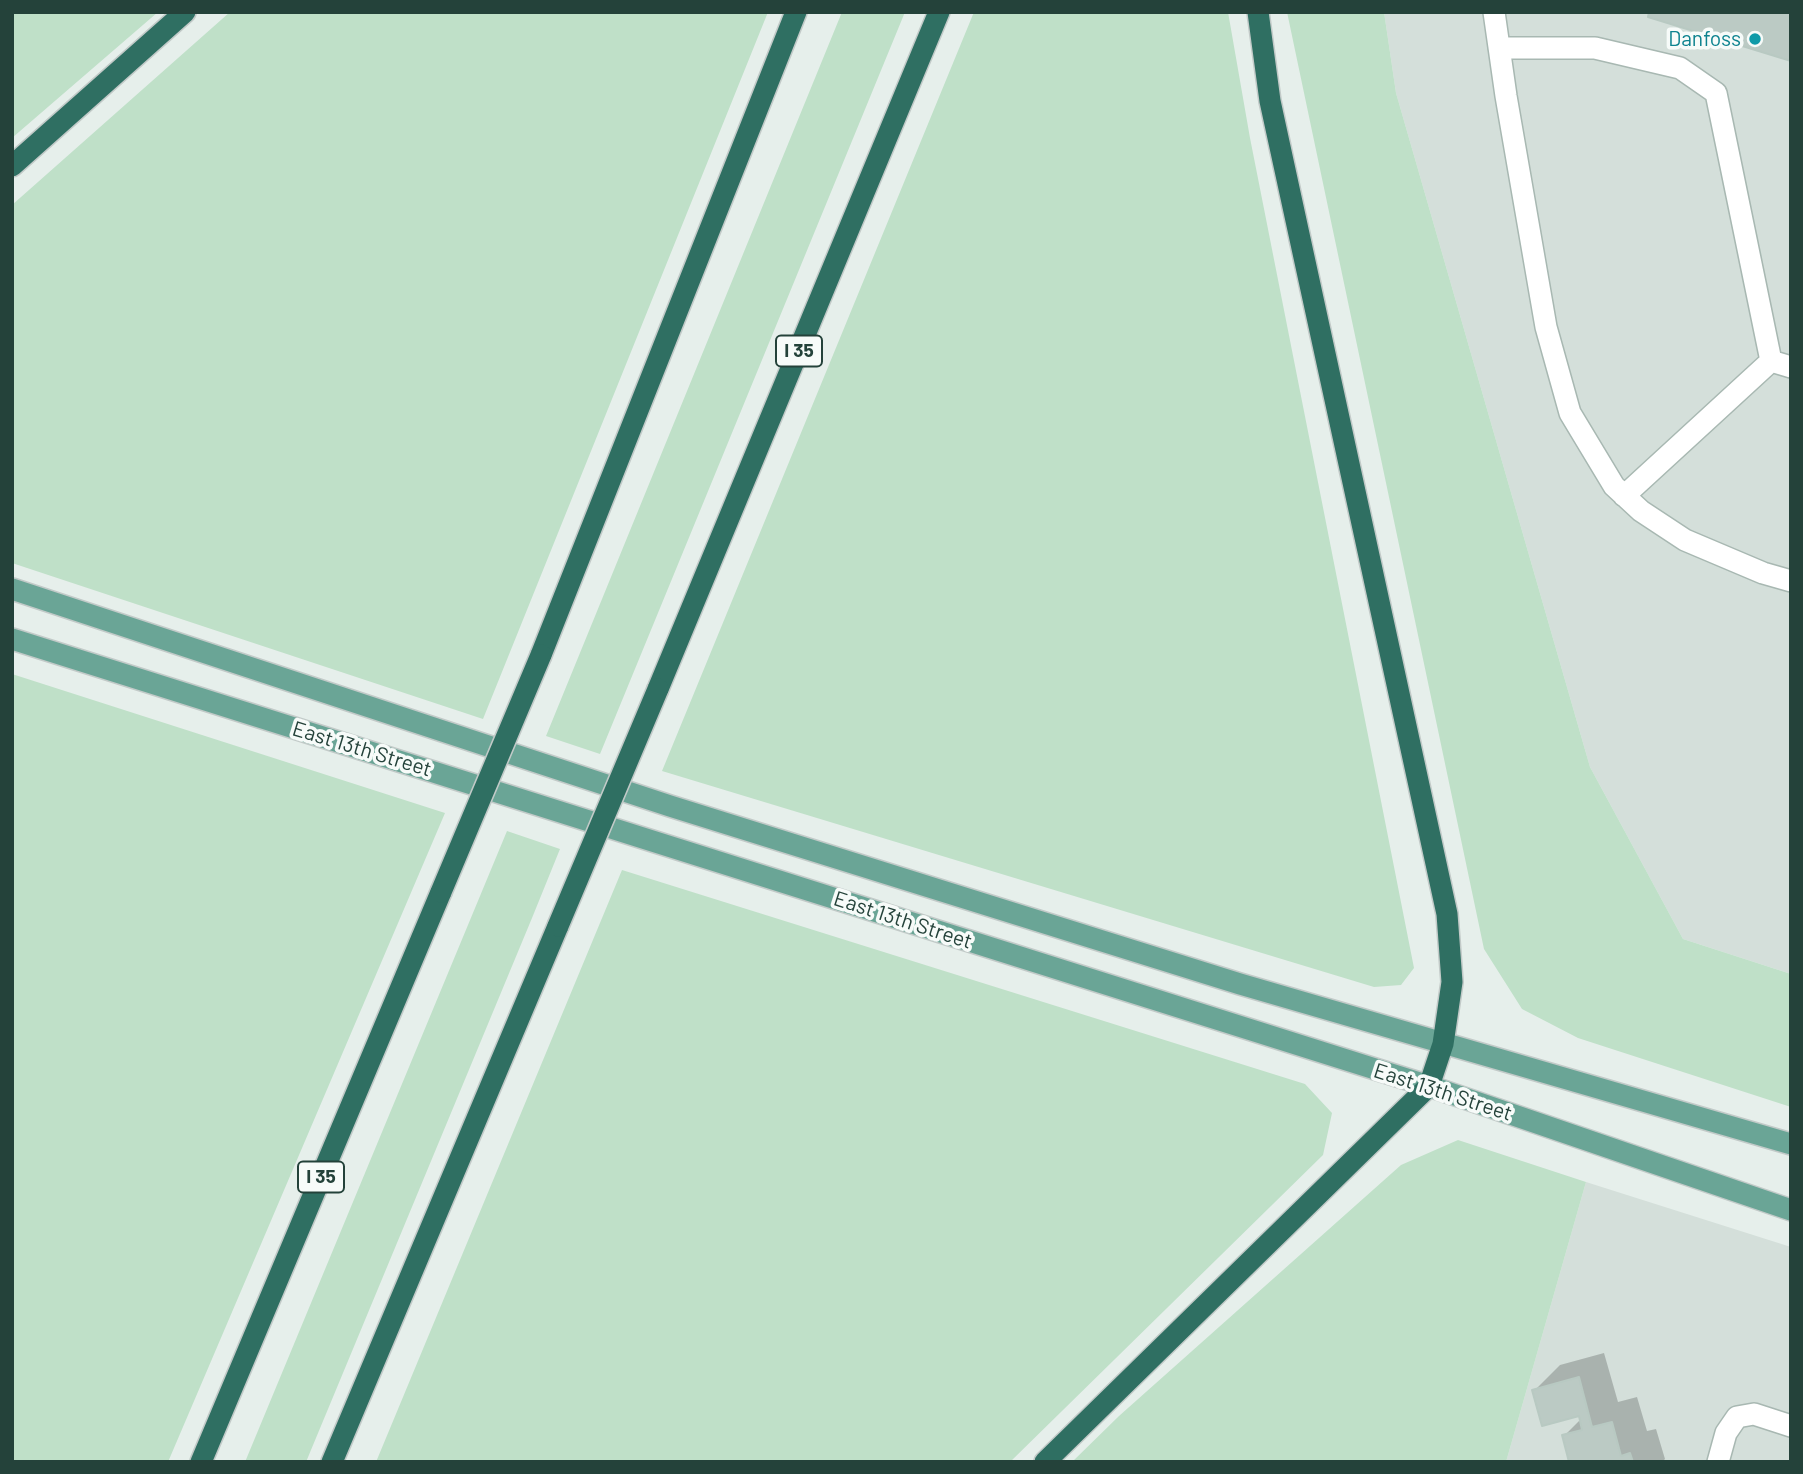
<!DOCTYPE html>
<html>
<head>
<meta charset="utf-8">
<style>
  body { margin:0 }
  #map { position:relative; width:1803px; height:1474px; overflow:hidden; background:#e6efeb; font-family:Barlow,sans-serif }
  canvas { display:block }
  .frame { position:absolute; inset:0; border:14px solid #24423a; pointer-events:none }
</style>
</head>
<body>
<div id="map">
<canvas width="1803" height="1474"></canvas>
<div class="frame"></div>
</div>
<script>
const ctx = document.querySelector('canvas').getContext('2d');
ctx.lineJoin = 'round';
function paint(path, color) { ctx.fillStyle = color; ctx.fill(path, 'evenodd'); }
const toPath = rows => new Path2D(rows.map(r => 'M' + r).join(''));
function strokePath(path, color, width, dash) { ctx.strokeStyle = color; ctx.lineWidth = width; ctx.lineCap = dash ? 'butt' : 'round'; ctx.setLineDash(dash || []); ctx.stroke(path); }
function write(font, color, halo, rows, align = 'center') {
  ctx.font = font + ' Barlow,sans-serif'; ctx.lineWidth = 7; ctx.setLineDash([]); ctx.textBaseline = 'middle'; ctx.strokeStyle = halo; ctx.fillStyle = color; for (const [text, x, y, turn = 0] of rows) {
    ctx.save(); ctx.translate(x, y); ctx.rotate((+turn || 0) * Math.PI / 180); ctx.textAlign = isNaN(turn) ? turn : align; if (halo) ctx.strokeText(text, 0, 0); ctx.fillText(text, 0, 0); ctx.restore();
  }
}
paint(toPath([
  [1384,12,1791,12,1791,974,1683,939,1590,767,1396,93],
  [1586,1182,1791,1247,1791,1462,1506,1462]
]), '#d4dfda');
paint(toPath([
  [12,12,158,12,12,138],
  [230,12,768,12,483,719,12,563,12,205],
  [842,12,905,12,600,754,546,736],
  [974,12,1228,12,1250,138,1414,968,1401,985,1374,987,662,771],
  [1287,12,1384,12,1396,93,1590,767,1683,939,1791,974,1791,1107,1578,1038,1522,1009,1484,949],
  [12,674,445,813,168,1462,12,1462],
  [507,831,560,849,532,918,306,1462,245,1462],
  [622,870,1305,1084,1332,1113,1323,1155,1010,1462,376,1462],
  [1458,1140,1586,1182,1506,1462,1072,1462,1119,1416,1401,1165]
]), '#bfe0c8');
paint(toPath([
  [1604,1353,1618,1402,1637,1397,1647,1431,1656,1429,1665,1459,1662,1462,1571,1462,1564,1436,1581,1419,1580,1414,1534,1391,1560,1365]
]), '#0003');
const building = toPath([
  [1649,12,1791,12,1791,61,1648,17,1649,12],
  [1579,1377,1592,1427,1612,1422,1621,1456,1630,1453,1633,1462,1569,1462,1562,1435,1582,1430,1579,1416,1542,1426,1532,1390,1579,1377]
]);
paint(building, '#bbcac4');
strokePath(building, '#b8c9c2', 2);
const minor = toPath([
  [1494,12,1506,96,1546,327,1570,413,1614,486,1641,511,1685,540,1763,573,1791,581],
  [1499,48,1595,48,1680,68,1716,93,1771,361,1791,367],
  [1624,496,1771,361],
  [1718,1462,1726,1433,1737,1417,1754,1414,1791,1426]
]);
const major = toPath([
  [12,589,670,806,1240,984,1791,1144],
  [12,639,1429,1086,1791,1210]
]);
const highway = toPath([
  [12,166,185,12],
  [541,655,796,12],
  [658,689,939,12],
  [201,1462,441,892],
  [332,1462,558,926],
  [1045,1462,1429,1086,1443,1044,1452,982,1447,914,1270,101,1258,12]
]);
strokePath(minor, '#a8b8b2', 24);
strokePath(major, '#c2cac8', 24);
strokePath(highway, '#c2cac8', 24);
strokePath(minor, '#fff', 21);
strokePath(major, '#6aa596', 21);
strokePath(highway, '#2f6f62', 21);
const highwayBridge = toPath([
  [441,892,541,655],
  [558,926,658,689]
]);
strokePath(highwayBridge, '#c2cac8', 24, []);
strokePath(highwayBridge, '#2f6f62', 21);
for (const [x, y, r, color] of [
  [1755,39,7,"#0f9aa8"]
]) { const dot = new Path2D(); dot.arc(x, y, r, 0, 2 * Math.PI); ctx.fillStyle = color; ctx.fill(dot); strokePath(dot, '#f7fbf9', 2.5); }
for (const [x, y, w] of [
  [799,351,46],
  [321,1177,46]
]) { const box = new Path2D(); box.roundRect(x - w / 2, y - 15.5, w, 31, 5); ctx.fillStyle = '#f7fbf9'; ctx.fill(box); strokePath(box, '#24423a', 2); }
write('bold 19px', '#24423a', null, [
  ["I 35",799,351],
  ["I 35",321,1177]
]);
write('21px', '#0d838f', '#f7fbf9', [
  ["Danfoss",1741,39]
], 'right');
write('21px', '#24423a', '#f7fbf9', [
  ["East 13th Street",362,749,17],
  ["East 13th Street",903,920,18],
  ["East 13th Street",1443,1092,18]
]);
</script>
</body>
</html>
